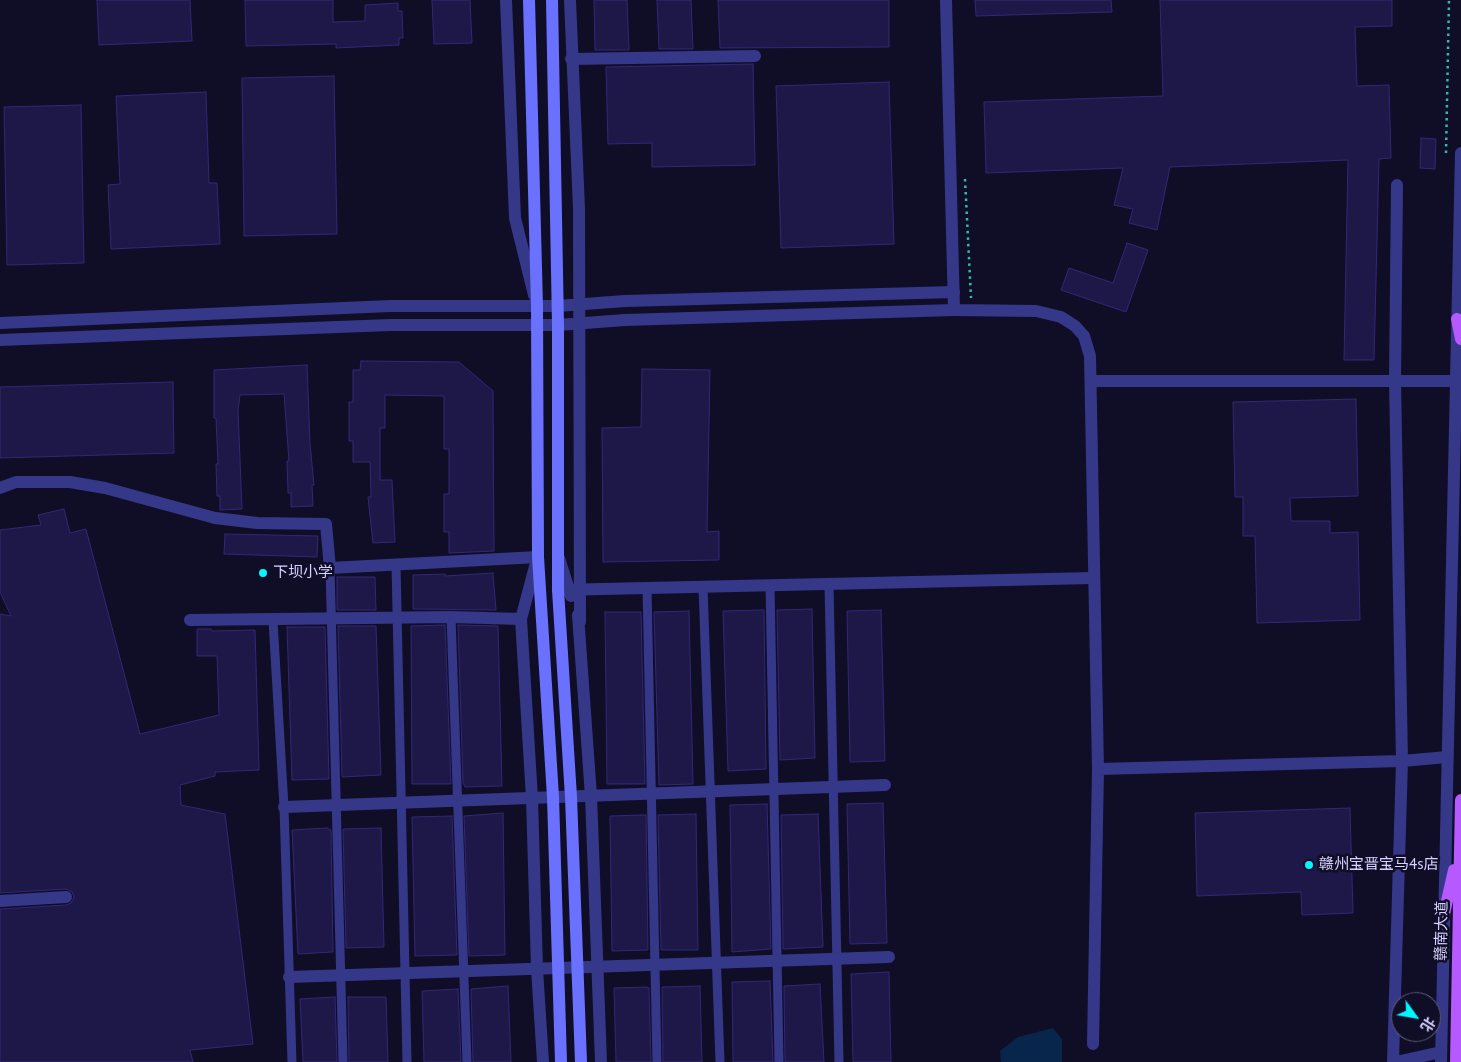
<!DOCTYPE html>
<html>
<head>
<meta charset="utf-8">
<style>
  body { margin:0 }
  #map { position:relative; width:1461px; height:1062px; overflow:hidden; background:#100d27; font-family:"PT Sans","Noto Sans SC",sans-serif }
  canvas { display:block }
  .north { position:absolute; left:1391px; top:992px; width:50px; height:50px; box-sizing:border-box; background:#100d27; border:1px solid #5f5c7d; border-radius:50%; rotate:122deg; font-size:14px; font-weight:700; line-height:20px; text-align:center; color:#d5d3ff }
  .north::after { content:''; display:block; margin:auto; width:18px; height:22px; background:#00f7fe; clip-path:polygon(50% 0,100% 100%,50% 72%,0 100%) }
</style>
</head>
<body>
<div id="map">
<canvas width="1461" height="1062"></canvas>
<div class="north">北</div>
</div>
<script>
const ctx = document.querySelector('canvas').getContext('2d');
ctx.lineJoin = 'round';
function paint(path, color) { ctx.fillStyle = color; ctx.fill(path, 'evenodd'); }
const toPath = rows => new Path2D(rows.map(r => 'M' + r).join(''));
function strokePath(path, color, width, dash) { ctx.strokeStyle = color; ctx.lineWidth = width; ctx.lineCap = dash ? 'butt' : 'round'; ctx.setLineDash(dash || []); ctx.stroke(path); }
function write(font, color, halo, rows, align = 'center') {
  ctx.font = font + ' "PT Sans","Noto Sans SC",sans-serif'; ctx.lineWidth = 5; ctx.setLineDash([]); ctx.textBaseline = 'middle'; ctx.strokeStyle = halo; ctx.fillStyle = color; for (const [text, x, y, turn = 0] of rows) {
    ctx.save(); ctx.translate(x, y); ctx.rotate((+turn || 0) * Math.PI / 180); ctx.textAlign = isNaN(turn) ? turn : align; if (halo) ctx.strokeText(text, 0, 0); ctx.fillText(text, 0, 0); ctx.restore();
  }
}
paint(toPath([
  [1053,1028,1062,1039,1062,1062,1001,1062,1000,1051,1018,1037]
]), '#08254b');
const building = toPath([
  [97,0,190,0,192,41,99,45,97,0],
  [245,0,333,0,333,22,365,21,365,5,398,3,398,11,402,11,403,38,399,38,399,45,336,48,336,44,246,46,245,0],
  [432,0,470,0,472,43,434,44,432,0],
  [594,0,627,0,629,50,595,50,594,0],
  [657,0,691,0,693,49,659,49,657,0],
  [718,0,889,0,889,47,720,48,718,0],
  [975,0,1111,0,1112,12,976,16,975,0],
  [1160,0,1392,0,1392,26,1355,27,1357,86,1389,85,1391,158,1379,159,1374,360,1344,360,1348,160,1170,167,1157,230,1129,223,1133,209,1114,205,1123,168,986,173,984,102,1163,96,1160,0],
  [753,64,755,165,652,167,652,143,608,144,606,67,753,64],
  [334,76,337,234,244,236,242,78,334,76],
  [889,82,894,244,781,248,776,86,889,82],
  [206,92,209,183,217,183,220,244,111,249,108,185,120,184,116,96,206,92],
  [81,105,84,263,7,265,4,107,81,105],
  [1421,138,1436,139,1435,169,1420,168,1421,138],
  [1127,243,1148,250,1126,312,1061,290,1069,268,1113,283,1127,243],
  [361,361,459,362,493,391,494,551,449,553,449,532,444,532,444,494,449,494,449,449,444,449,444,396,385,395,385,428,380,428,380,480,392,480,395,542,373,543,368,497,371,497,370,462,353,462,353,441,349,441,349,402,353,402,353,370,360,370,361,361],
  [307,365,310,444,314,485,312,485,313,506,291,507,291,493,288,493,287,461,289,461,284,394,240,395,238,410,242,509,220,510,220,496,217,496,216,464,218,464,216,418,214,418,214,370,307,365],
  [642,369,710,370,707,532,719,531,719,560,603,562,602,428,641,427,642,369],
  [173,382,174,453,0,458,0,387,173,382],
  [1356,399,1358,496,1290,498,1291,521,1330,521,1330,533,1358,532,1360,620,1257,623,1255,536,1243,536,1243,497,1235,497,1233,402,1356,399],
  [64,509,70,533,86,529,140,734,219,715,217,656,197,656,197,629,211,629,212,631,255,630,259,770,215,772,215,776,180,785,181,805,225,814,253,1044,190,1050,193,1062,0,1062,0,909,66,905,71,903,74,897,72,892,66,889,0,893,0,614,11,616,0,592,0,530,41,525,38,515,64,509],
  [225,534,318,536,317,557,224,554,225,534],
  [493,573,496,610,413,609,413,575,445,574,445,576,493,573],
  [337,577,375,577,376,610,337,610,337,577],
  [812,609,815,758,780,760,777,610,812,609],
  [761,610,764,610,766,769,728,771,723,611,761,610],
  [881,610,885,761,850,762,847,611,881,610],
  [689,611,693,784,659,785,654,612,689,611],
  [605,612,641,612,645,784,607,784,605,612],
  [445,625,451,784,412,784,411,626,445,625],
  [458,625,498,626,502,786,465,787,463,783,458,625],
  [338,626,376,626,381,775,342,777,338,626],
  [287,627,325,627,329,779,292,780,287,627],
  [883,803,887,943,850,944,847,804,883,803],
  [767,804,771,949,732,952,730,805,767,804],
  [1350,808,1353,913,1302,915,1301,892,1197,896,1195,813,1350,808],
  [503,813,505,955,469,956,464,816,503,813],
  [696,814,698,950,661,950,658,815,696,814],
  [818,814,823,947,783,949,781,815,818,814],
  [641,815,646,815,648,950,612,951,610,816,641,815],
  [452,816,457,955,415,956,412,817,452,816],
  [327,828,331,830,333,952,298,954,292,830,327,828],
  [381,828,384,947,346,948,343,829,381,828],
  [889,972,891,1062,853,1062,851,974,889,972],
  [770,981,773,1062,733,1062,732,982,770,981],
  [820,984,824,1062,785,1062,784,986,820,984],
  [508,986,511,1062,473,1062,471,989,508,986],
  [700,986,702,1062,663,1062,662,987,700,986],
  [646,987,649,988,651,1062,616,1062,614,988,646,987],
  [458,989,461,1062,424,1062,422,991,458,989],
  [335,997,337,1062,303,1062,300,999,335,997],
  [348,997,386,997,388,1062,349,1062,348,997]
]);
paint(building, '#1e1849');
strokePath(building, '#322877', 1);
strokePath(toPath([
  [1446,153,1449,0],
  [965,179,971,298]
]), '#26c0ac', 2.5, [2.5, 4]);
strokePath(toPath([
  [396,565,407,1062],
  [330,568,343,1062],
  [829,584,839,1062],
  [770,585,779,1062],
  [703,587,720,1062],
  [647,588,657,1062],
  [451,617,467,1062],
  [273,621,284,807,292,1062]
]), '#353889', 9);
strokePath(toPath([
  [946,0,954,310,1036,311,1061,317,1075,326,1084,336,1090,356,1098,769,1093,1044],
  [571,59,755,56],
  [1091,381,1455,381],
  [0,488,16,482,70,482,105,488,215,518,257,523,326,524,330,568,538,557],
  [190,620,451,617,521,619],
  [1098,769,1402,761,1447,757],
  [284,807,885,785],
  [0,901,66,897],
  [289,977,889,957],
  [1393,1062,1402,761,1395,381,1397,185],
  [1396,1062,1441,1052]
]), '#353889', 12);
strokePath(toPath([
  [506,0,515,218,534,295],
  [570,0,579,209,580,622],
  [0,323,390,306,557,306,625,301,954,292],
  [0,340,390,325,558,325,625,320,954,310],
  [559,558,571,596],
  [537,559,521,619,532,798,537,969,543,1062],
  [558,590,1093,578],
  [578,615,591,796,601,1062],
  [1441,1062,1461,153]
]), '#353889', 12);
strokePath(toPath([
  [529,0,537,306,538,557,553,797,561,1062],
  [552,0,558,325,558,590,571,797,581,1062]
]), '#6a71ff', 12);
strokePath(toPath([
  [1457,319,1461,339],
  [1444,914,1454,870],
  [1456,1062,1461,800]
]), '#b65aff', 12);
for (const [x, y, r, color] of [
  [263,573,5,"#00f7fe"],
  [1309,865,5,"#00f7fe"]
]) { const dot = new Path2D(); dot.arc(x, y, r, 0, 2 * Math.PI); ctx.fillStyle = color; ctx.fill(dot); strokePath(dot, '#100d27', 2); }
write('15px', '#d5d3ff', '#100d27', [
  ["下坝小学",273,573],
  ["赣州宝晋宝马4s店",1319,865]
], 'left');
write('15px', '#d5d3ff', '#100d27', [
  ["赣南大道",1442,931,-89]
]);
</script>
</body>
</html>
